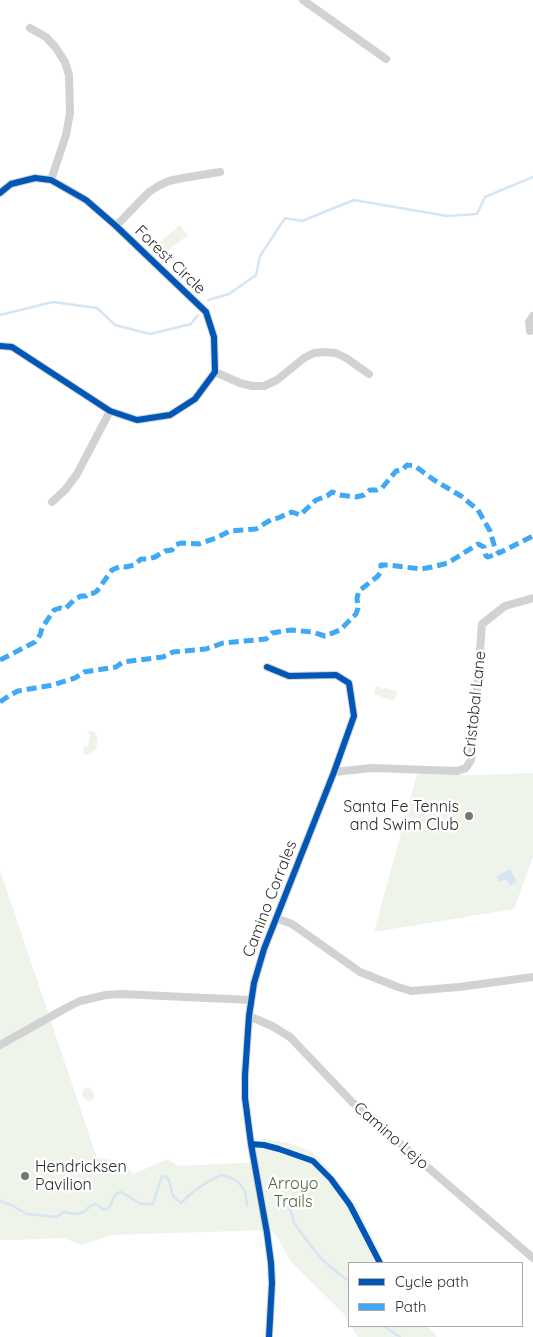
<!DOCTYPE html>
<html>
<head>
<meta charset="utf-8">
<style>
  body { margin:0 }
  #map { position:relative; width:533px; height:1337px; overflow:hidden; background:#fff; font-family:Quicksand,sans-serif }
  canvas { display:block }
  .legend { position:absolute; left:348px; top:1262px; width:175px; height:65px; box-sizing:border-box; background:#fff; border:1px solid #ababab; margin:0; padding:6px 9px; list-style:none; font-size:15px; color:#2d2d2d }
  .legend li { display:flex; align-items:center; gap:10px; height:25px }
  .legend b { width:25px; border:1px solid #ababab }
</style>
</head>
<body>
<div id="map">
<canvas width="533" height="1337"></canvas>
<ul class="legend">
<li><b style="height:6px;background:#0057b8"></b>Cycle path</li>
<li><b style="height:6px;background:#3fa9f5"></b>Path</li>
</ul>
</div>
<script>
const ctx = document.querySelector('canvas').getContext('2d');
ctx.lineJoin = 'round';
function paint(path, color) { ctx.fillStyle = color; ctx.fill(path, 'evenodd'); }
const toPath = rows => new Path2D(rows.map(r => 'M' + r).join(''));
function strokePath(path, color, width, dash) { ctx.strokeStyle = color; ctx.lineWidth = width; ctx.lineCap = dash ? 'butt' : 'round'; ctx.setLineDash(dash || []); ctx.stroke(path); }
function write(font, color, halo, rows, align = 'center') {
  ctx.font = font + ' Quicksand,sans-serif'; ctx.lineWidth = 5; ctx.setLineDash([]); ctx.textBaseline = 'middle'; ctx.strokeStyle = halo; ctx.fillStyle = color; for (const [text, x, y, turn = 0] of rows) {
    ctx.save(); ctx.translate(x, y); ctx.rotate((+turn || 0) * Math.PI / 180); ctx.textAlign = isNaN(turn) ? turn : align; if (halo) ctx.strokeText(text, 0, 0); ctx.fillText(text, 0, 0); ctx.restore();
  }
}
paint(toPath([
  [180,225,188,235,167,251,160,242],
  [376,686,380,687,381,689,383,689,384,688,397,691,396,697,394,700,391,700,376,695,374,694],
  [90,731,94,732,98,738,96,750,88,755,83,754,84,746,88,746,90,734,87,733,88,732],
  [533,773,533,857,514,909,374,932,417,774,481,775],
  [0,870,97,1158,119,1161,134,1174,167,1159,179,1166,257,1162,255,1142,265,1139,289,1143,310,1151,324,1163,355,1202,385,1263,349,1263,349,1323,343,1313,291,1262,279,1240,271,1230,112,1235,82,1245,63,1238,15,1240,0,1240],
  [87,1087,91,1089,94,1093,94,1098,91,1101,88,1101,84,1099,82,1095,84,1088],
  [351,1326,428,1326,437,1337,358,1337]
]), '#eff4ea');
paint(toPath([
  [510,869,517,882,510,886,506,879,500,882,497,876]
]), '#d6e5f2');
strokePath(toPath([
  [208,300,229,294,256,275,260,256,285,218,302,221,354,200,447,216,477,214,485,197,533,177],
  [0,315,53,302,97,308,115,325,150,334,191,324,198,315],
  [0,1201,11,1205,27,1214,56,1217,64,1212,76,1214,84,1212,90,1206,96,1204,104,1210,110,1207,113,1199,117,1193,121,1192,141,1204,153,1204,162,1176,166,1177,169,1180,173,1196,181,1203,194,1191,209,1181,221,1175,232,1178,239,1183,245,1191,247,1206],
  [276,1208,284,1205,288,1207,291,1211,294,1223,308,1242,322,1259,339,1274,349,1281],
  [384,1326,400,1337]
]), '#d6e5f2', 2.5);
strokePath(toPath([
  [303,0,386,59],
  [30,28,46,37,56,48,65,62,69,75,70,113,66,135,51,180],
  [0,193,11,184,35,178,51,180,86,200,116,226,206,312,214,337,215,372,195,399,170,415,137,420,110,411,12,347,0,346],
  [116,226,149,192,160,185,169,181,183,178,220,172],
  [530,331,529,322,533,316],
  [215,372,240,383,252,386,264,386,277,380,304,358,314,353,325,352,336,353,346,358,369,374],
  [52,502,65,490,77,474,110,411],
  [267,667,289,676,336,675,349,683,354,716,334,772,264,949,254,983,249,1016,245,1075,245,1098,251,1144,267,1233,271,1263,272,1283,269,1337],
  [334,772,372,768,457,771,466,768,471,760,472,754,482,624,505,606,533,598],
  [276,918,292,924,360,972,398,987,411,991,459,987,533,977],
  [249,1016,272,1026,290,1037,352,1102,533,1258],
  [0,1045,66,1008,80,1001,106,995,120,994,251,1000]
]), '#d2d2d2', 8);
strokePath(toPath([
  [0,660,35,642,40,635,42,628,54,610,60,608,65,609,74,600,81,596,86,596,88,594,94,593,97,591,112,570,121,566,126,567,134,565,141,559,148,559,155,557,165,551,172,550,175,545,181,543,199,544,216,538,230,531,256,529,272,519,278,518,292,512,300,515,316,500,327,496,332,492,340,495,356,497,364,495,370,490,377,490,382,488,396,471,402,470,407,465,415,466,434,480,461,496,478,510,490,531,495,548,499,553,533,536],
  [0,702,10,695,18,691,53,685,75,678,84,672,116,667,123,662,163,657,173,652,206,649,223,643,234,642,266,639,272,633,291,630,312,632,325,636,340,630,356,614,358,608,357,598,359,591,378,576,381,571,381,565,388,565,421,569,432,567,448,563,478,544,484,547,486,556,488,557,499,553]
]), '#3fa9f5', 5, [10, 5]);
strokePath(toPath([
  [0,193,11,184,35,178,51,180,86,200,116,226,206,312,214,337,215,372,195,399,170,415,137,420,110,411,12,347,0,346],
  [267,667,289,676,336,675,349,683,354,716,334,772,264,949,254,983,249,1016,245,1075,245,1098,251,1144,267,1233,271,1263,272,1283,269,1337],
  [251,1144,264,1145,279,1149,313,1161,331,1179,350,1205,380,1263]
]), '#0057b8', 6);
for (const [x, y, r, color] of [
  [469,816,5,"#767676"],
  [25,1176,5,"#767676"]
]) { const dot = new Path2D(); dot.arc(x, y, r, 0, 2 * Math.PI); ctx.fillStyle = color; ctx.fill(dot); strokePath(dot, '#fff', 2); }
write('16px', '#2d2d2d', '#fff', [
  ["Forest Circle",170,260,44],
  ["Cristobal Lane",475,704,-84],
  ["Camino Corrales",270,899,-69],
  ["Camino Lejo",391,1136,41]
]);
write('16px', '#2d2d2d', '#fff', [
  ["Santa Fe Tennis",459,807],
  ["and Swim Club",459,825],
  ["Hendricksen",35,1167,"left"],
  ["Pavilion",35,1185,"left"]
], 'right');
write('16px', '#4d6939', '#fff', [
  ["Arroyo",293,1184],
  ["Trails",293,1202]
]);
</script>
</body>
</html>
